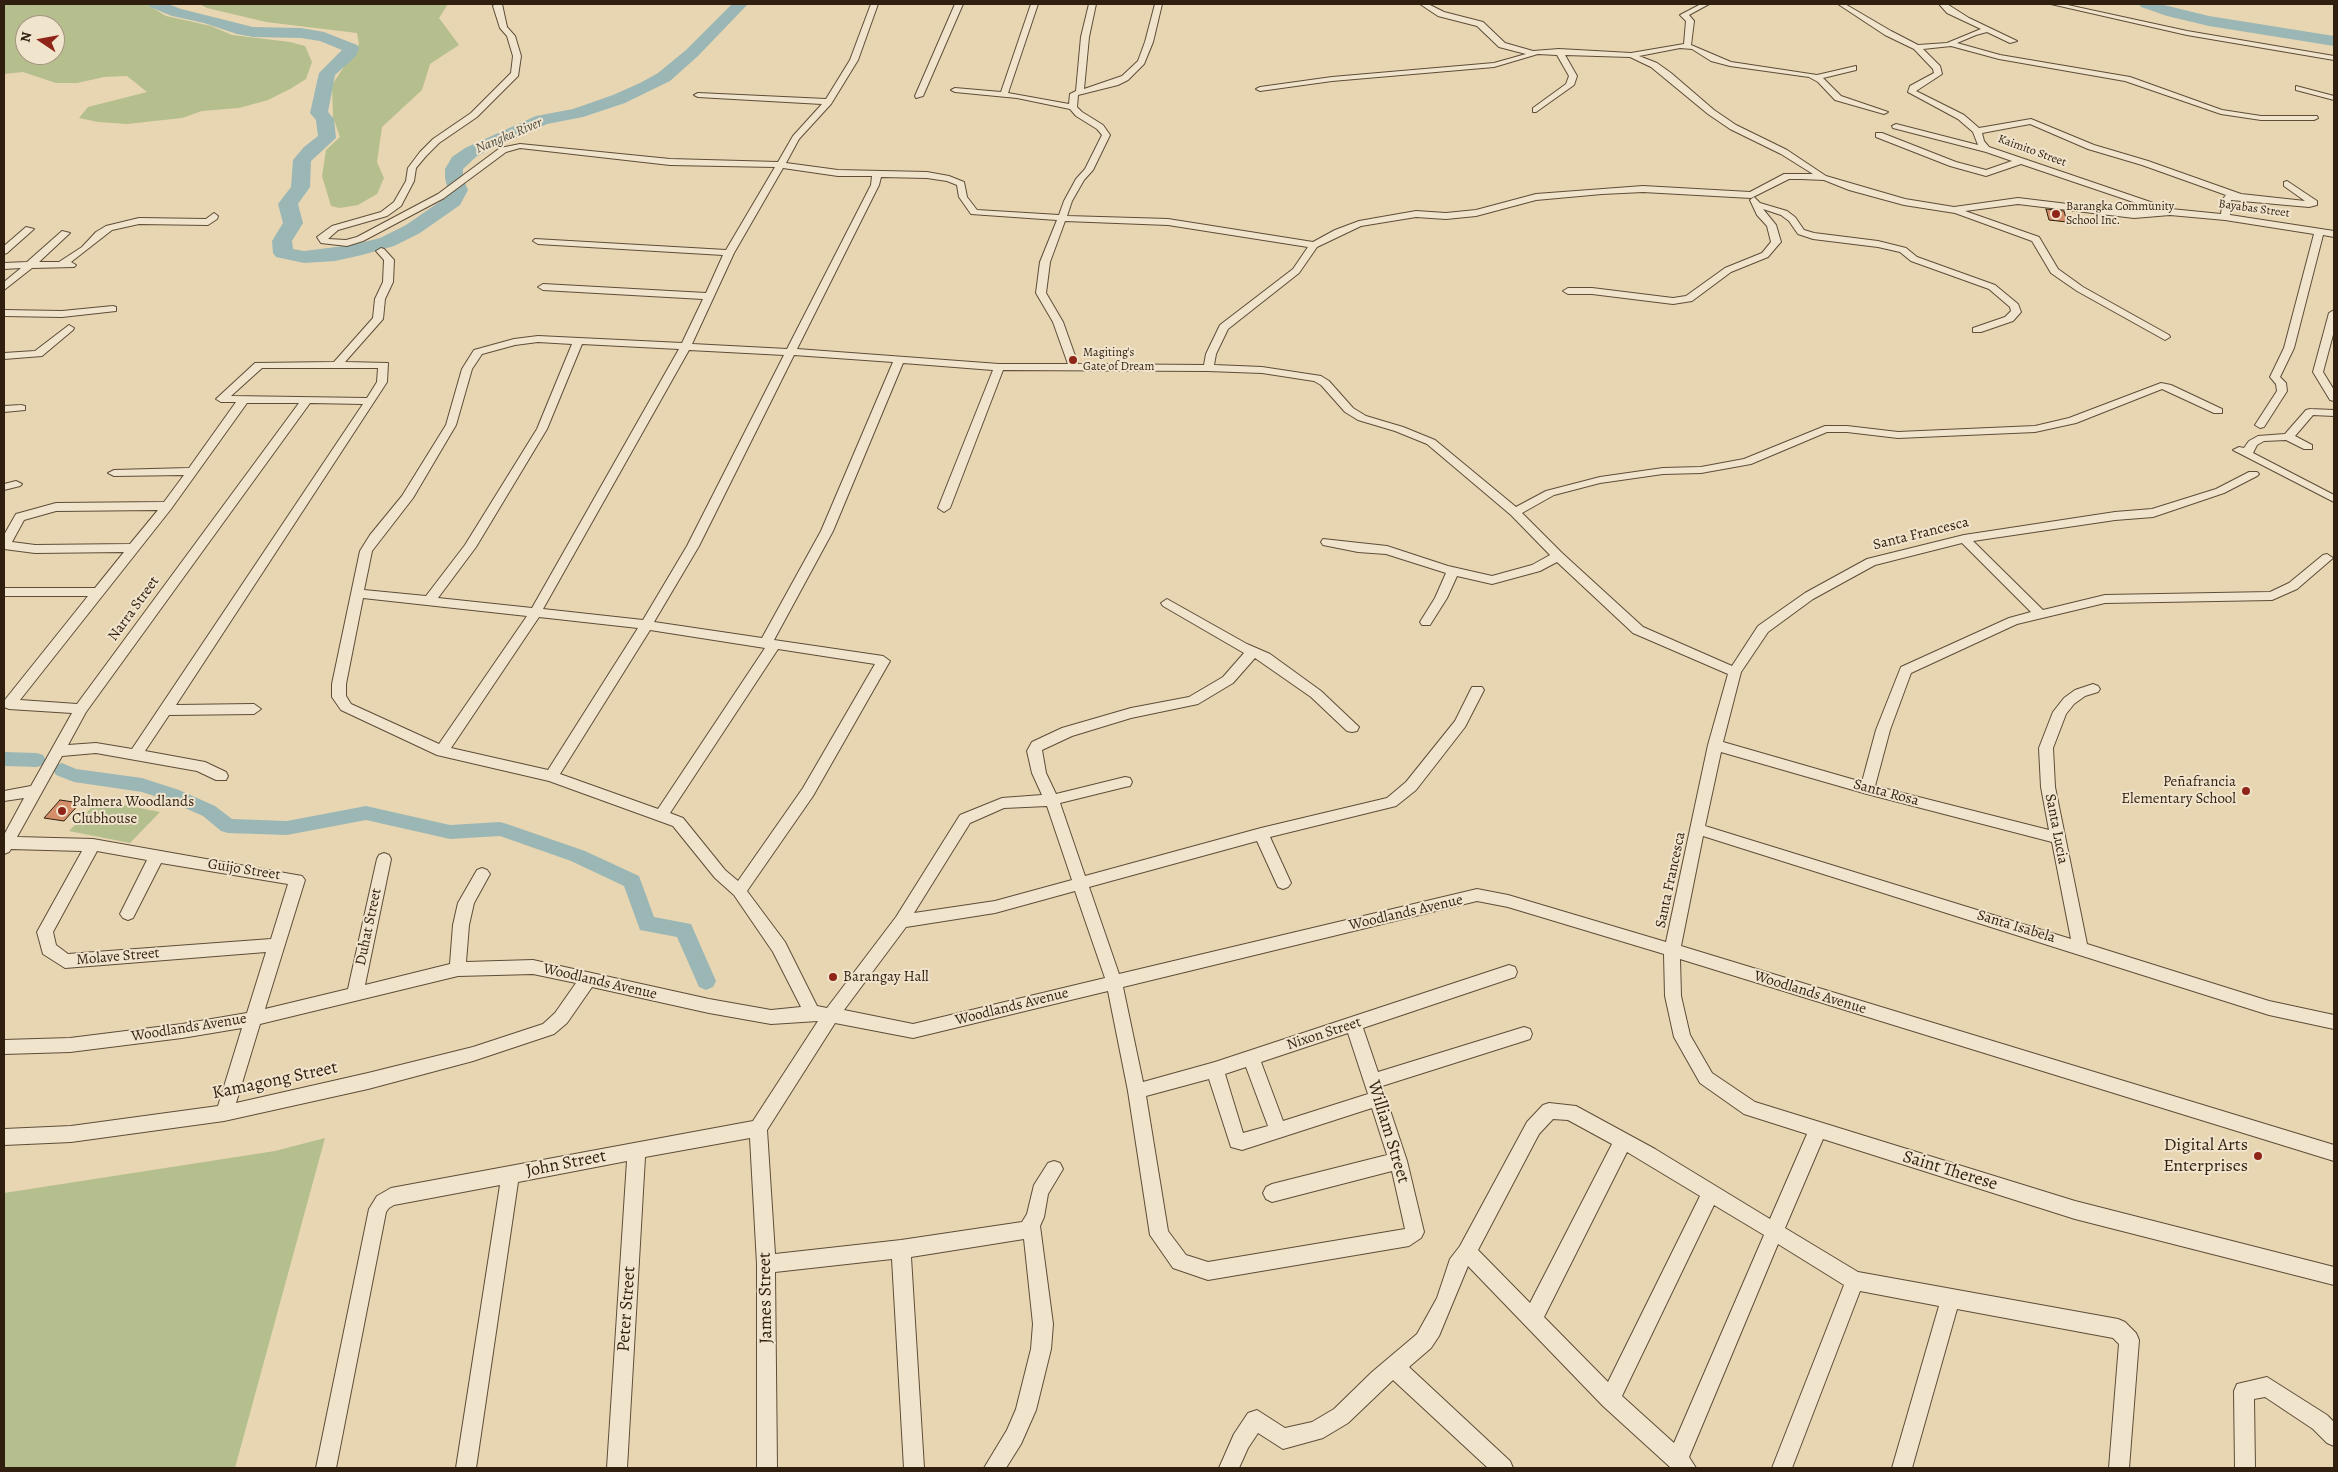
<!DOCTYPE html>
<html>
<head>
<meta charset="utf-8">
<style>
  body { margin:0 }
  #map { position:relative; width:2338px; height:1472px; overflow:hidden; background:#e8d6b2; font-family:Alegreya,serif }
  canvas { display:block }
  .frame { position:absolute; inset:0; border:5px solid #301f0f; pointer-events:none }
  .north { position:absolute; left:15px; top:15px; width:50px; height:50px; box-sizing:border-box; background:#f0e4cd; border:1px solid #a39581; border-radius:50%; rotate:282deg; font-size:14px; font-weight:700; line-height:20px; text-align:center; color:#301f0f }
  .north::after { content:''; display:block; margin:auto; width:18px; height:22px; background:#8f2418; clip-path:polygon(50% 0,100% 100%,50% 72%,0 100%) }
</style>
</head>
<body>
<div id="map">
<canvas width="2338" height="1472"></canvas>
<div class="frame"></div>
<div class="north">N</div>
</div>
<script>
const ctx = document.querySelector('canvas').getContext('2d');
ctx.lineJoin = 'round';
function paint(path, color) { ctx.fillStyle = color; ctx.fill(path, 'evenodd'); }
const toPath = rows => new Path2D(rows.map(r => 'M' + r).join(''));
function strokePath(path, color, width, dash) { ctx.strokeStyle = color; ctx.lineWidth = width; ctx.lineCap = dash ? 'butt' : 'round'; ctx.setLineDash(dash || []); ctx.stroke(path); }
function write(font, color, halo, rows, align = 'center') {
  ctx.font = font + ' Alegreya,serif'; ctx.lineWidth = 4; ctx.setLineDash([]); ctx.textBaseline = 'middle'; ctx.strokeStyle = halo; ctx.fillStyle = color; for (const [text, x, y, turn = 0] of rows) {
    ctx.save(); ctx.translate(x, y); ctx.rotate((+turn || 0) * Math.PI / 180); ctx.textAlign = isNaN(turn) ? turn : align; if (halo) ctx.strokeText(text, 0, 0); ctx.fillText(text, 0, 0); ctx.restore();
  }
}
paint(toPath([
  [4,4,146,4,166,16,211,26,232,35,290,42,305,46,312,62,306,79,290,89,268,100,239,108,202,111,182,118,127,124,98,122,79,118,88,107,147,92,127,76,104,77,77,83,56,83,23,72,4,74],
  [25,25,55,25,55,55,25,55],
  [199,4,448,4,439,18,459,45,430,64,422,90,382,127,377,162,384,178,377,194,358,205,340,208,331,206,322,176,326,150,340,137,333,117,332,85,359,44,357,33,266,22,207,8],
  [99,800,160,812,130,843,69,831],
  [325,1138,235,1468,4,1468,4,1193,275,1151]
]), '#b5be8d');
paint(toPath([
  [4,752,37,753,43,755,46,760,43,765,37,767,4,766,4,752],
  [62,763,76,769,142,778,179,790,215,806,232,819,287,821,366,806,450,825,500,822,507,824,585,851,639,876,654,917,691,924,716,981,713,987,706,990,699,987,677,937,640,930,624,886,571,861,500,836,450,839,366,820,287,835,228,833,221,831,203,816,167,800,142,792,74,782,56,775,53,770,56,765,62,763]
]), '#9ab7b6');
paint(toPath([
  [147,4,168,4,181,9,253,27,301,28,324,32,357,45,359,48,356,56,335,75,328,112,334,119,336,138,311,161,310,187,298,204,303,223,292,241,293,249,304,251,352,245,380,238,406,225,445,198,448,190,445,178,445,169,452,157,465,148,536,116,573,109,613,95,640,83,658,73,686,50,732,4,748,4,698,56,670,81,625,103,583,117,547,124,477,156,463,169,463,178,468,190,460,205,420,233,394,246,362,255,335,261,304,263,276,257,273,253,272,241,283,223,278,204,291,187,293,160,304,147,318,136,316,120,310,113,319,73,342,50,320,41,301,38,253,37,237,34,204,23,172,16,150,7,147,4],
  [2139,4,2160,4,2209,16,2334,36,2334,46,2209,26,2167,16,2141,7,2139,4]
]), '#9ab7b6');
const building = toPath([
  [2046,209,2064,211,2067,222,2049,220,2046,209],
  [60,800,80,803,64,821,44,818,60,800]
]);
paint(building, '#d48e69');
strokePath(building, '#301f0f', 1);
const street = toPath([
  [495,4,502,4,507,27,515,36,521,56,518,76,477,117,439,143,426,156,416,168,414,181,401,206,387,216,338,230,328,239,346,240,357,237,438,194,500,148,520,144,670,159,778,162,793,136,822,104,698,97,694,95,698,93,826,99,850,60,871,4,878,4,858,60,831,104,799,139,786,163,838,170,927,172,949,176,964,182,967,197,977,210,1059,215,1064,201,1076,179,1085,169,1102,135,1097,129,1076,116,1070,109,1017,98,955,92,951,90,955,88,1001,92,1031,4,1038,4,1008,93,1069,104,1070,94,1076,91,1081,37,1089,4,1096,4,1089,37,1084,89,1122,76,1138,61,1145,42,1155,4,1162,4,1153,42,1144,64,1128,80,1118,85,1078,95,1077,107,1082,112,1103,125,1110,135,1093,170,1084,180,1072,201,1067,216,1168,219,1313,242,1335,230,1359,221,1416,211,1446,213,1476,210,1536,194,1643,186,1750,192,1784,174,1813,174,1781,154,1730,129,1708,114,1651,67,1630,57,1565,55,1577,76,1574,85,1536,112,1533,112,1533,108,1566,84,1569,76,1557,55,1538,54,1494,67,1332,81,1260,91,1256,89,1260,87,1332,77,1494,63,1526,54,1499,47,1477,26,1438,16,1420,4,1428,4,1444,12,1483,22,1505,43,1533,51,1559,49,1631,53,1684,44,1686,21,1680,15,1701,4,1709,4,1689,15,1694,21,1691,45,1731,62,1817,75,1856,66,1856,70,1823,78,1841,96,1888,112,1884,114,1835,100,1818,82,1809,77,1730,66,1711,61,1692,49,1680,48,1639,56,1657,63,1671,73,1714,110,1736,125,1787,150,1826,176,1905,199,1954,207,2018,198,2134,212,2157,210,2021,164,1986,176,1950,166,1876,137,1876,133,1882,133,1956,162,1986,170,2012,161,1986,152,1893,128,1892,126,1896,124,1978,145,1973,132,1958,119,1908,92,1910,86,1934,73,1933,69,1914,49,1885,35,1838,4,1845,4,1891,31,1918,45,1947,43,1981,29,1947,13,1939,4,1947,4,1969,18,2017,41,2010,43,1987,32,1976,35,1957,43,2000,55,2130,77,2222,110,2261,116,2317,116,2318,118,2314,120,2261,120,2221,114,2125,81,1999,59,1951,46,1923,49,1940,66,1942,74,1916,91,1964,115,1979,128,2031,119,2094,145,2148,161,2241,194,2305,201,2284,186,2284,182,2287,181,2317,201,2317,205,2309,207,2231,200,2230,215,2334,231,2334,237,2323,235,2294,348,2280,377,2286,383,2287,391,2264,427,2260,428,2255,425,2277,391,2276,384,2270,377,2284,348,2314,234,2225,220,2170,215,2134,218,2018,204,1965,211,2039,237,2058,269,2083,287,2169,335,2170,337,2165,340,2077,291,2051,273,2032,241,1955,213,1904,205,1849,190,1824,180,1801,179,1789,179,1751,198,1643,192,1602,194,1536,200,1476,216,1446,219,1416,217,1361,226,1317,247,1299,273,1228,329,1216,354,1214,365,1262,367,1321,376,1329,381,1353,408,1366,416,1403,427,1435,440,1516,507,1546,491,1600,477,1663,468,1701,467,1744,459,1825,426,1847,426,1898,432,2035,426,2069,418,2161,383,2171,385,2222,409,2222,413,2214,413,2162,389,2076,423,2035,432,1898,438,1847,432,1827,432,1751,464,1701,473,1663,474,1600,483,1554,495,1522,513,1562,553,1643,627,1732,666,1758,626,1805,593,1867,559,1964,535,2115,512,2152,509,2216,489,2249,472,2257,472,2259,474,2257,476,2224,493,2153,517,2115,520,1973,541,2043,610,2105,595,2270,592,2289,583,2323,555,2327,554,2333,558,2297,589,2272,600,2105,603,2017,624,1911,673,1890,730,1875,786,2049,830,2041,787,2039,748,2053,712,2064,698,2075,690,2093,684,2098,686,2100,689,2098,692,2085,696,2074,704,2066,714,2053,748,2055,787,2087,944,2269,1001,2334,1015,2334,1029,2269,1015,1703,836,1681,946,2334,1145,2334,1161,1680,959,1681,996,1690,1035,1712,1073,1755,1102,2075,1201,2334,1267,2334,1285,2075,1219,1823,1139,1785,1228,1858,1272,2118,1319,2125,1322,2136,1333,2139,1340,2129,1468,2109,1468,2119,1344,2113,1338,1957,1309,1912,1468,1892,1468,1939,1306,1860,1291,1792,1468,1772,1468,1844,1285,1778,1244,1689,1457,1696,1468,1670,1467,1603,1406,1468,1266,1439,1336,1431,1348,1409,1367,1510,1461,1513,1468,1488,1468,1393,1380,1348,1423,1323,1438,1283,1449,1258,1433,1248,1448,1239,1468,1219,1468,1234,1434,1248,1413,1257,1410,1285,1428,1312,1422,1334,1409,1372,1372,1417,1334,1437,1298,1450,1259,1460,1246,1527,1122,1543,1105,1549,1103,1576,1106,1655,1149,1770,1219,1807,1134,1744,1114,1700,1083,1674,1037,1665,996,1664,954,1508,907,1477,901,1123,987,1143,1082,1215,1062,1509,965,1515,967,1517,972,1515,977,1363,1028,1378,1072,1524,1027,1530,1029,1532,1034,1530,1039,1524,1041,1382,1086,1407,1161,1424,1232,1421,1238,1409,1246,1208,1280,1173,1268,1150,1235,1128,1091,1108,991,913,1038,835,1023,767,1130,775,1254,901,1240,1022,1222,1027,1214,1034,1185,1048,1163,1054,1161,1060,1163,1063,1169,1048,1194,1044,1217,1040,1226,1053,1324,1051,1349,1036,1410,1021,1444,1006,1468,984,1468,1007,1430,1016,1409,1031,1349,1033,1324,1024,1239,911,1257,924,1468,904,1468,892,1259,775,1272,777,1468,757,1468,757,1264,750,1138,645,1157,627,1468,607,1468,627,1161,518,1182,476,1468,456,1468,500,1185,394,1205,389,1208,386,1212,336,1468,316,1468,369,1209,377,1196,391,1188,753,1121,818,1021,771,1024,709,1013,592,987,567,1023,554,1034,473,1061,368,1089,224,1121,71,1142,4,1145,4,1129,71,1126,218,1106,242,1028,182,1038,70,1052,4,1054,4,1040,70,1038,182,1024,247,1013,266,952,65,968,43,954,37,932,82,851,11,849,9,852,4,854,4,835,24,798,4,801,4,791,31,786,72,713,9,709,4,707,4,701,88,596,4,596,4,588,95,588,124,552,35,553,4,549,4,535,16,514,56,503,164,502,184,475,114,476,108,473,114,470,189,468,236,402,221,402,216,399,255,363,334,362,373,318,375,299,383,282,384,260,376,251,381,248,384,249,394,260,393,282,385,299,383,319,345,362,388,363,387,382,176,705,254,704,261,709,254,714,169,715,145,751,205,762,226,772,228,776,226,780,216,780,197,771,96,753,62,756,17,837,93,839,302,876,305,880,265,1009,348,989,377,859,379,855,384,853,389,855,391,859,365,985,450,964,453,925,458,903,477,870,482,868,487,870,490,874,474,903,469,925,466,962,533,960,709,999,771,1010,801,1007,773,952,734,895,715,878,673,826,549,781,437,755,341,710,332,697,332,684,360,551,370,535,402,496,446,425,462,369,474,350,514,339,538,336,682,343,703,299,543,290,538,287,543,284,706,293,723,255,538,244,533,241,535,239,726,250,775,167,670,165,520,148,506,152,444,198,363,241,347,246,321,243,317,237,332,226,381,212,394,202,406,181,408,168,420,152,433,139,471,113,511,73,513,56,507,36,500,28,493,6,495,4],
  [2030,124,2088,149,2142,165,2226,195,2223,199,2221,214,2171,209,1989,147,1984,141,1982,133,2030,124],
  [783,168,838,176,872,176,871,185,787,349,692,344,734,253,783,168],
  [881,177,927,178,947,181,957,185,959,197,971,214,1057,220,1040,262,1036,293,1053,322,1068,364,999,364,797,349,879,185,881,177],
  [1065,221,1168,225,1308,247,1293,269,1220,325,1206,354,1204,365,1078,364,1063,322,1046,293,1050,262,1065,221],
  [538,342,572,344,537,429,465,545,426,596,364,590,372,551,413,498,456,425,472,369,482,354,515,345,538,342],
  [582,344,679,349,532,608,438,598,476,547,547,429,582,344],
  [689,350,784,355,687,546,643,620,543,609,689,350],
  [794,355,893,362,821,531,762,638,654,622,699,546,794,355],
  [903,363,993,370,938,508,944,512,950,508,1003,370,1208,371,1262,373,1314,381,1321,385,1345,412,1358,420,1395,431,1427,444,1511,515,1550,555,1532,565,1492,576,1448,566,1387,546,1323,539,1321,542,1323,545,1358,552,1386,554,1446,573,1435,598,1420,622,1422,625,1430,625,1447,598,1457,576,1492,584,1540,571,1557,562,1633,633,1728,674,1708,745,1666,942,1508,895,1477,889,1119,974,1089,887,1257,841,1278,887,1283,889,1288,887,1291,883,1270,837,1396,806,1416,790,1465,727,1484,690,1482,687,1472,687,1455,721,1406,782,1387,798,1261,828,1085,876,1060,803,1125,787,1130,786,1132,782,1130,778,1125,777,1056,794,1046,773,1042,750,1072,736,1131,718,1198,704,1233,683,1255,658,1311,697,1347,731,1352,732,1357,731,1359,727,1321,691,1270,654,1247,644,1167,599,1161,603,1163,606,1244,653,1223,677,1189,697,1131,708,1062,728,1032,742,1027,751,1032,773,1042,795,1002,798,960,815,896,917,827,1008,817,1006,785,942,747,891,813,796,890,661,883,656,774,640,833,531,903,363],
  [262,368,378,368,377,382,367,398,231,396,262,368],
  [247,403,299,403,77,704,20,700,171,509,247,403],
  [310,403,363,404,132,749,96,743,68,745,86,712,310,403],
  [158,510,130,544,35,545,12,542,24,520,56,511,158,510],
  [1962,543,2031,612,2009,618,1901,667,1876,730,1862,782,1723,742,1741,672,1768,632,1813,599,1875,565,1962,543],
  [363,598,527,616,439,744,351,704,346,696,346,684,363,598],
  [539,617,638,628,548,770,451,748,539,617],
  [650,630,765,648,658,809,560,774,650,630],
  [778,649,875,664,803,788,738,881,725,870,683,818,670,813,778,649],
  [1721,752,1867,794,2052,842,2071,939,1705,826,1721,752],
  [1047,806,1072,880,995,901,914,913,970,823,1004,808,1047,806],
  [97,851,147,860,120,914,123,918,128,920,133,918,161,863,288,884,271,939,68,954,56,945,53,932,97,851],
  [1075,891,1105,978,913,1024,844,1010,906,927,995,913,1075,891],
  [533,974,576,983,555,1013,543,1024,473,1047,368,1073,236,1103,260,1024,458,976,533,974],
  [1348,1033,1368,1094,1283,1121,1261,1062,1348,1033],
  [1246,1067,1268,1126,1243,1133,1225,1074,1246,1067],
  [1209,1079,1231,1147,1242,1150,1372,1108,1387,1155,1272,1184,1266,1187,1263,1193,1266,1199,1272,1202,1392,1171,1405,1229,1208,1262,1186,1255,1168,1231,1146,1096,1209,1079],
  [1553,1119,1568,1120,1612,1144,1530,1303,1478,1250,1539,1134,1553,1119],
  [1627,1152,1700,1196,1608,1382,1544,1317,1627,1152],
  [1714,1205,1764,1235,1674,1443,1622,1396,1714,1205],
  [955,4,963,4,923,96,916,98,915,96,955,4],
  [2051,4,2063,4,2187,31,2334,56,2334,60,2187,35,2051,4],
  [2296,86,2334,96,2334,100,2296,90,2296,86],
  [1754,197,1760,203,1787,211,1795,217,1804,230,1814,233,1878,241,1906,248,1917,257,1995,285,2018,304,2021,312,2013,321,1981,332,1973,332,1973,328,2005,317,2011,311,2010,307,1989,289,1911,261,1900,252,1878,247,1813,239,1798,234,1789,221,1781,215,1763,209,1776,225,1781,242,1779,244,1768,257,1731,272,1692,301,1673,304,1592,294,1568,294,1563,291,1568,288,1592,288,1673,298,1686,296,1725,268,1762,253,1771,242,1767,226,1757,215,1750,200,1754,197],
  [214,213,218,216,217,219,208,225,139,224,112,230,71,262,76,265,74,267,32,268,4,290,4,282,21,268,4,269,4,263,27,262,62,231,70,233,39,262,59,262,82,247,96,232,106,226,139,218,206,219,214,213],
  [26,227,34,229,7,253,4,254,4,246,26,227],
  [113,306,116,307,116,311,62,317,4,316,4,310,62,311,113,306],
  [2334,310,2334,331,2323,372,2334,390,2334,401,2330,400,2313,372,2329,313,2334,310],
  [69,325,74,328,73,330,42,356,4,359,4,353,35,351,69,325],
  [21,405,25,406,25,410,4,412,4,406,21,405],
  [2310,409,2334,410,2334,416,2313,415,2295,436,2312,445,2312,449,2304,449,2286,440,2264,441,2257,445,2253,453,2334,495,2334,502,2233,450,2239,447,2244,448,2249,441,2258,436,2285,434,2306,410,2310,409],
  [16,481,22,484,20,486,4,490,4,484,16,481],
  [2267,1377,2327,1415,2334,1422,2334,1446,2327,1443,2313,1429,2265,1397,2254,1399,2255,1468,2235,1468,2234,1391,2237,1384,2267,1377]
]);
strokePath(street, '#5e4d38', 2);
paint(street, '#f0e4cd');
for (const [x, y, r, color] of [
  [2056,214,5,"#8f2418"],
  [1073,360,5,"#8f2418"],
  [2246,791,5,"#8f2418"],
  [62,811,5,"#8f2418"],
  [833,977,5,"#8f2418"],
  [2258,1156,5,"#8f2418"]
]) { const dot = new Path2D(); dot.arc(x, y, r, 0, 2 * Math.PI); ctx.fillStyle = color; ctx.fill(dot); strokePath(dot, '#f0e4cd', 2); }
write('12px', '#301f0f', '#f0e4cd', [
  ["Kaimito Street",2032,151,20],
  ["Bayabas Street",2254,209,8]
]);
write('12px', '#301f0f', '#f0e4cd', [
  ["Barangka Community",2066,207],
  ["School Inc.",2066,221],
  ["Magiting's",1083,353],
  ["Gate of Dream",1083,367]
], 'left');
write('italic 14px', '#504d41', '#f0e4cd', [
  ["Nangka River",509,136,-23]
]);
write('15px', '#301f0f', '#f0e4cd', [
  ["Santa Francesca",1921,534,-14],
  ["Narra Street",134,609,-54],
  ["Santa Rosa",1886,793,15],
  ["Santa Lucia",2056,829,79],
  ["Guijo Street",244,870,9],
  ["Santa Francesca",1671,880,-78],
  ["Woodlands Avenue",1406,913,-13],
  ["Duhat Street",369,927,-78],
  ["Santa Isabela",2016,927,17],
  ["Molave Street",118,957,-5],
  ["Woodlands Avenue",600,982,13],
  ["Woodlands Avenue",1810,993,17],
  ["Woodlands Avenue",1012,1007,-14],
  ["Woodlands Avenue",189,1028,-9],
  ["Nixon Street",1324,1034,-18]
]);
write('15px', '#301f0f', '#f0e4cd', [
  ["Peñafrancia",2236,782,"right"],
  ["Elementary School",2236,799,"right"],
  ["Palmera Woodlands",72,802],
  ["Clubhouse",72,819],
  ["Barangay Hall",843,977]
], 'left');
write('18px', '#301f0f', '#f0e4cd', [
  ["Kamagong Street",275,1081,-12],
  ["William Street",1388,1132,73],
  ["John Street",566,1164,-11],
  ["Saint Therese",1950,1171,17],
  ["James Street",766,1298,-91],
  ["Peter Street",627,1309,-86]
]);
write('18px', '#301f0f', '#f0e4cd', [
  ["Digital Arts",2248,1146],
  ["Enterprises",2248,1167]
], 'right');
</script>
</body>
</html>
